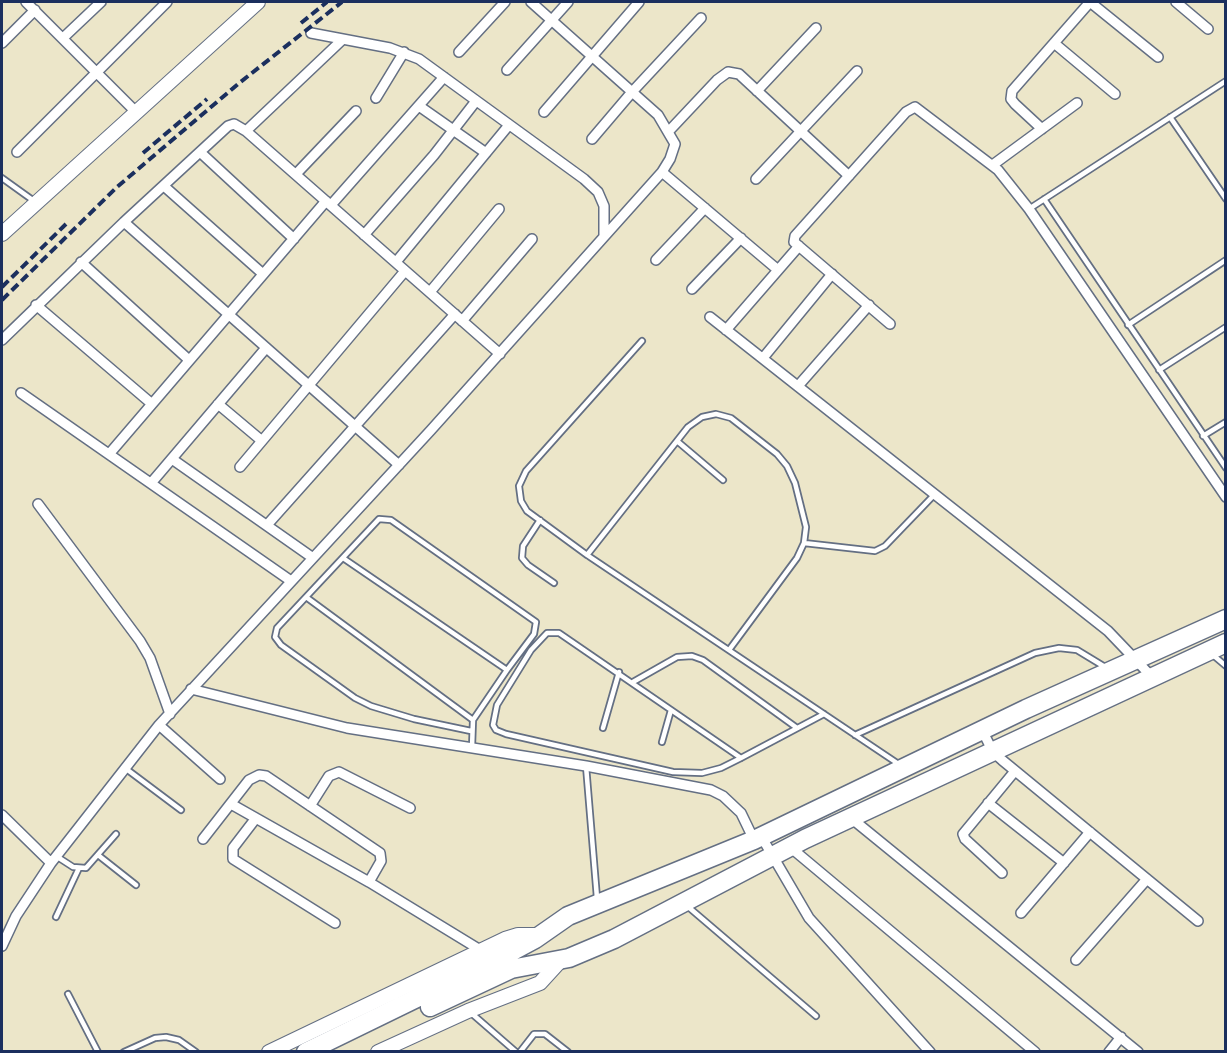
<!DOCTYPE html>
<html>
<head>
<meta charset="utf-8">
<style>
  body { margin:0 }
  #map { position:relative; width:1227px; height:1053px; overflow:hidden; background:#ece6c9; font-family:"Patrick Hand",sans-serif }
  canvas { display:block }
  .frame { position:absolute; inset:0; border:3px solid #1b2f5e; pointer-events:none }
</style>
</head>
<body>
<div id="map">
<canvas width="1227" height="1053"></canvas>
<div class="frame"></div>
</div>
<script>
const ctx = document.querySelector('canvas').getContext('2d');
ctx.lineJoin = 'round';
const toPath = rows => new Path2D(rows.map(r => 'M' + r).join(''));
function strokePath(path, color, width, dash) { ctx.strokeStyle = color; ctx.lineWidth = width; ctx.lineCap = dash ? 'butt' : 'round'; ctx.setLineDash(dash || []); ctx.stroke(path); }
const lane = toPath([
  [1170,117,1226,199],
  [2,178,34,201],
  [1044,199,1226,468],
  [1029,209,1226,81],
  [1128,325,1226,260],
  [642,341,526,471,519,486,521,501,527,511,587,555,900,765],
  [1159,370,1226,327],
  [1203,436,1226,422],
  [677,441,723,480],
  [540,520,523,546,522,558,528,565,554,583],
  [804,543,875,551,885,546,935,494],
  [587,555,688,427,702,417,716,414,731,418,777,454,787,466,795,483,806,527,804,543,797,558,729,650],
  [343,558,507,670],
  [306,597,473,720],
  [1213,655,1226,666],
  [633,682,677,657,692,656,703,660,797,728],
  [603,728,619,672],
  [471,731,414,719,371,706,355,698,281,645,275,637,277,628,379,519,391,520,536,622,534,634,507,670,473,720,472,747],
  [855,735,1035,653,1059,648,1077,650,1105,667],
  [662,742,671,710],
  [741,758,559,633,547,633,531,650,497,705,493,725,496,730,506,734,673,772,702,773,721,768,741,758,824,714],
  [586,766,597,898],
  [125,768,181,810],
  [98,855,136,885],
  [56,856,73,867,86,868,116,834],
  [686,905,816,1016],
  [56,917,79,868],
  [68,994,98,1052],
  [470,1012,516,1052],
  [124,1052,155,1038,166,1037,179,1040,196,1052],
  [520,1052,534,1034,545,1034,568,1052]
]);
const street = toPath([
  [26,2,136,112],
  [1090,2,1158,57],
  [1176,2,1208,29],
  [311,33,390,48,419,59,584,179,598,192,604,206,604,236],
  [63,38,101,2],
  [2,43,35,10],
  [1054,43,1115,94],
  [459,52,505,2],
  [507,70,568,2],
  [757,91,816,28],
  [376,98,404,52],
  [419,106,486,153],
  [544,112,639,2],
  [1042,129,1015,104,1011,99,1012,91,1090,2],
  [246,131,342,40],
  [669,131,717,80,728,72,739,74,849,176],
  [592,139,632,92,701,18],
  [17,152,167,2],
  [200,152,294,239],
  [994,164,1077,103],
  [662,172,778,270],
  [296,174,356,111],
  [756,179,857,71],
  [165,187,263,274],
  [331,205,444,77],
  [124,222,399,465],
  [364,235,434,155,476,101],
  [656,260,705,208],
  [81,262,189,360],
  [396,262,509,125],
  [692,289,741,238],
  [430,292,499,209],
  [36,305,152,404],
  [710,317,1108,631,1152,677],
  [462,321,532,239],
  [890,324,794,242,795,236,906,112,915,107,998,170,1029,209,1226,497],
  [726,330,799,246],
  [2,340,124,222,228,126,234,124,246,131,500,354],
  [763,358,832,274],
  [798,386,869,305],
  [21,393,291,581],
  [218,404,262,441],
  [110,453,326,201],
  [172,459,313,558],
  [240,467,405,271],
  [152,482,266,348],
  [38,504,140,641,150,658,170,714],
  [267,525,455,314],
  [191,689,347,728,586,766,711,790,723,796,741,813,754,840],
  [159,725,220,779],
  [982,730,993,752,1002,760,1198,921],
  [988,803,1064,863],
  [231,804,369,882,482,951],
  [310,806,329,776,339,772,410,808],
  [2,815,51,863],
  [256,818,233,848,233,859,335,923],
  [851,818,1138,1052],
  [761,836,809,918,930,1052],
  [203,839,249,780,259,775,266,776,380,853,381,861,369,882],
  [790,847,1035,1052],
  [1002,873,965,839,963,834,1015,771],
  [1021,913,1090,832],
  [2,946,16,916,51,863,159,725,431,430,662,172,670,159,675,144,658,115,531,2],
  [1076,960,1147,879],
  [1109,1052,1121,1037]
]);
const secondary = toPath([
  [2,234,258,2],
  [269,1052,505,939,518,935,541,935],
  [378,1052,468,1011,540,983,561,960]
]);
const highway = toPath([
  [430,1007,511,969,569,958,614,939,805,839,1226,643],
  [306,1052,507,954,535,939,568,916,754,840,1026,709,1226,619]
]);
strokePath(lane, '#646f83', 8);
strokePath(street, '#646f83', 12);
strokePath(secondary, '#646f83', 16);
strokePath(highway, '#646f83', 21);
strokePath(lane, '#fff', 4.5);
strokePath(street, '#fff', 9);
strokePath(secondary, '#fff', 14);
strokePath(highway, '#fff', 18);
strokePath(toPath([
  [301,23,327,2],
  [143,153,207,99],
  [2,287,66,224],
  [2,300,117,187,238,84,342,2]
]), '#1b2f5e', 4, [9, 4.5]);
</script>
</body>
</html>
